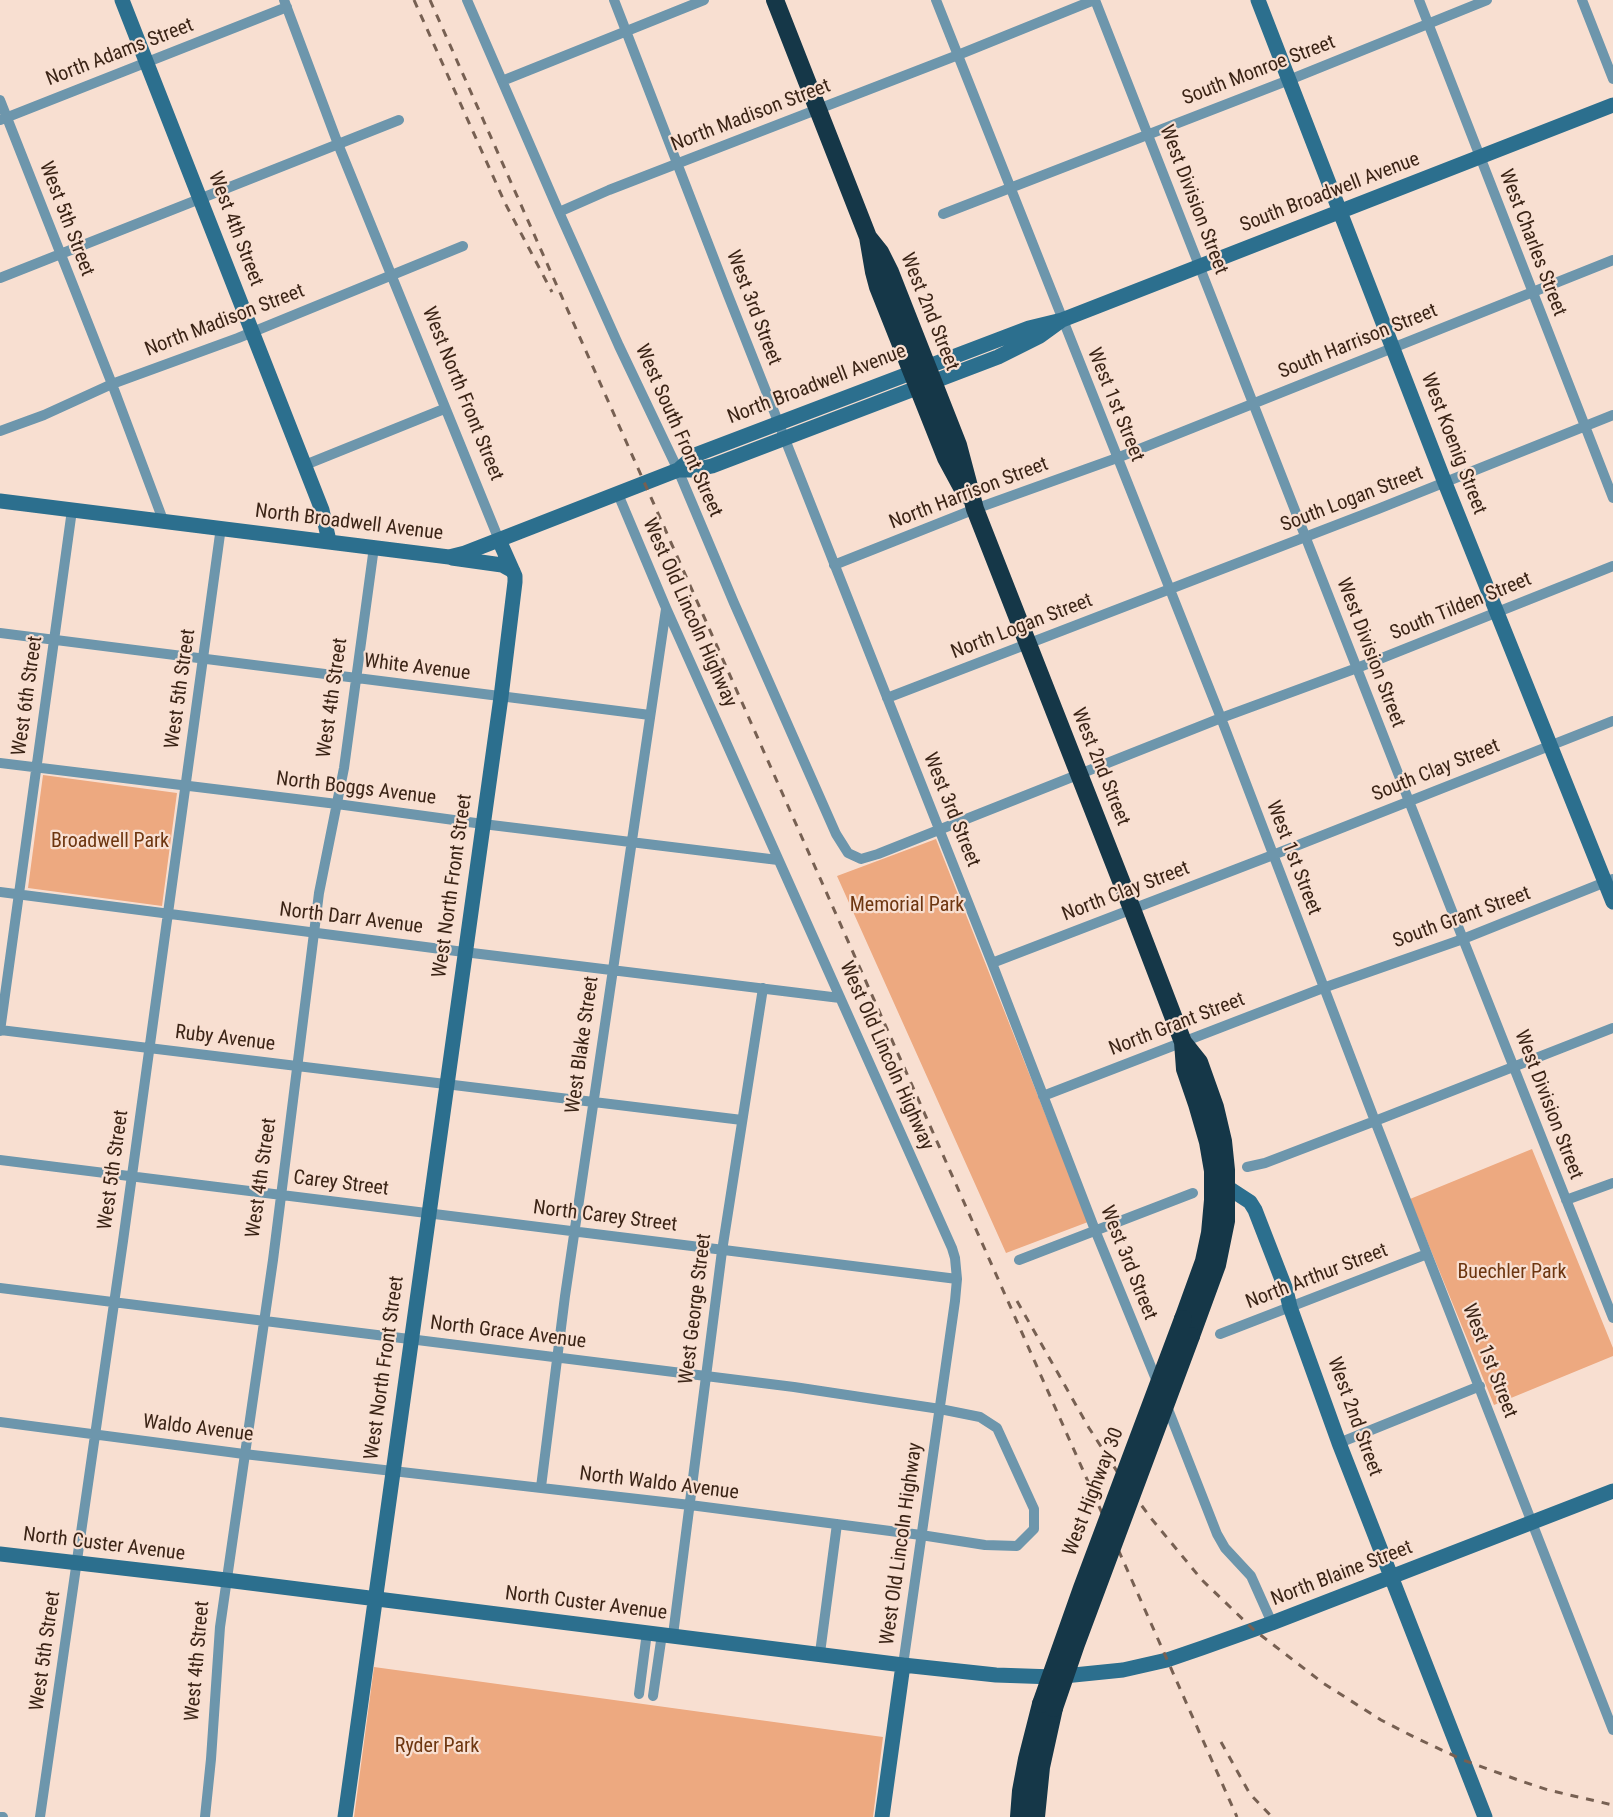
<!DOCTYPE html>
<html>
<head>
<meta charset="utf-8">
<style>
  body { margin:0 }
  canvas { display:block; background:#f8dfd1 }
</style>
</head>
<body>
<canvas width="1613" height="1817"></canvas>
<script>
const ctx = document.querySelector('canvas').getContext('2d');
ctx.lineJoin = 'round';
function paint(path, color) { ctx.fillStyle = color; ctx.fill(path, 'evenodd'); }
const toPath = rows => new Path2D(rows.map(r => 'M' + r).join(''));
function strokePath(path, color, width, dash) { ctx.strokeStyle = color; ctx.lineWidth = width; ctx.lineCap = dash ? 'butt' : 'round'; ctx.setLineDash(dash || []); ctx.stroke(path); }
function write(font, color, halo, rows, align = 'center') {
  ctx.font = font + ' "Roboto Condensed",sans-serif'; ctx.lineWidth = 4.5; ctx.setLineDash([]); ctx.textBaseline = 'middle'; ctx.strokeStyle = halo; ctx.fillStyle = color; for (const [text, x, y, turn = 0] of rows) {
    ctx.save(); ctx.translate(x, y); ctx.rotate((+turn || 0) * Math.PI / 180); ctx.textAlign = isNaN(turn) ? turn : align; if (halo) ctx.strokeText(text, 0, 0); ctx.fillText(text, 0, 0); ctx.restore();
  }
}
paint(toPath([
  [43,775,177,793,162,906,28,888],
  [936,839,1088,1222,1006,1253,837,876],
  [1532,1149,1613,1348,1613,1356,1494,1405,1410,1199],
  [374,1667,883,1737,873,1817,354,1817]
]), '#eda980');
strokePath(toPath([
  [284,0,338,144,499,540],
  [467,0,559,212,619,346,678,470,734,603,836,834,848,853,861,859,878,854,1221,718,1357,668,1613,566],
  [614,0,728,295,992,963,1095,1230,1158,1384],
  [936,0,1221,718,1375,1121,1613,1730],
  [1095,0,1463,939,1613,1318],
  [1419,0,1613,498],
  [1582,0,1613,79],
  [502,81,704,0],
  [0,100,112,384,163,520],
  [0,120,287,7],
  [559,212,609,190,958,55,1094,0],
  [943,214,1289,80,1487,0],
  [0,278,399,120],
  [0,431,44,415,112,384,238,338,463,246],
  [305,465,444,409],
  [618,494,666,608,952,1248,955,1258,957,1279,955,1301,903,1665],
  [834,565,975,509,1117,458,1613,260],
  [0,633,650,715],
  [887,698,1378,509,1613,415],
  [0,763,337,804,483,824,778,860],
  [0,892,464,952,840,998],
  [992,963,1273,855,1613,721],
  [0,1030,742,1120],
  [0,1031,72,510],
  [1043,1096,1323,988,1463,939,1613,879],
  [0,1160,957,1279],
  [1247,1167,1265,1163,1375,1121,1613,1028],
  [1566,1200,1613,1183],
  [1019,1260,1193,1193],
  [0,1288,794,1387,940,1409,980,1417,997,1428,1034,1509,1034,1529,1017,1546,985,1545,921,1535,690,1505,244,1454,0,1422],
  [1220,1334,1427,1254],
  [1166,1404,1217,1534,1225,1548,1251,1576,1272,1623],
  [1339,1443,1480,1386],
  [541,1487,565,1296,666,609],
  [673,1635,722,1251,763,988],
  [820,1653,837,1524],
  [639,1694,647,1632],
  [653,1696,662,1634],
  [0,1817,3,1817],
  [40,1817,123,1241,221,527],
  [205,1817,211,1759,220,1627,273,1260,319,893,344,768,374,547]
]), '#6d96ac', 10);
strokePath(toPath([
  [122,0,322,510,329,541],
  [1258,0,1445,483,1613,902],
  [678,470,695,455,1029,328,1062,320,1613,105],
  [0,501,449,557,465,553,678,470,693,470,712,466,998,357,1040,336,1062,320],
  [452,558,502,565,513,571],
  [1227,1187,1250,1202,1255,1210,1286,1290,1290,1307,1339,1443,1485,1817],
  [0,1554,226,1580,903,1665,996,1675,1054,1677,1123,1670,1167,1660,1202,1648,1272,1623,1613,1491],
  [345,1817,501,697,515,582,515,576,499,540],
  [882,1817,903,1665]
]), '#2c6f8e', 15);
strokePath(toPath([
  [775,0,868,237,874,272,878,287,946,458,966,495],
  [868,237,880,252,890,272,958,445,975,509,1132,909,1183,1042,1199,1062,1215,1107,1223,1141,1226,1170,1226,1221,1217,1265,1191,1336],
  [1183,1042,1185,1069,1197,1104,1208,1142,1213,1171,1213,1200,1210,1233,1204,1261,1183,1319],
  [1019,1817,1021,1791,1027,1759,1041,1704],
  [1036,1817,1041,1767,1054,1708]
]), '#153748', 18);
strokePath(toPath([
  [414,0,505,203,552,292],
  [430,0,1237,1817],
  [1017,1301,1089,1428,1120,1476,1150,1517,1202,1580,1254,1630,1323,1683,1381,1720,1414,1737,1463,1760,1521,1781,1548,1790,1613,1805],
  [1221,1742,1250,1794,1272,1817]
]), '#776052', 3, [8, 8]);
strokePath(toPath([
  [1041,1704,1082,1588,1183,1319],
  [1054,1708,1076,1644,1191,1336]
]), '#153748', 18);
write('20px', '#3b2416', '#f8dfd1', [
  ["North Adams Street",120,53,-21],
  ["South Monroe Street",1259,71,-21],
  ["North Madison Street",751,116,-21],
  ["South Broadwell Avenue",1330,193,-21],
  ["West Division Street",1193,200,69],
  ["West 5th Street",66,219,69],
  ["West 4th Street",235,229,69],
  ["West Charles Street",1532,243,69],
  ["West 3rd Street",753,308,69],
  ["West 2nd Street",929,312,68],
  ["North Madison Street",225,321,-21],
  ["South Harrison Street",1358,342,-22],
  ["North Broadwell Avenue",817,385,-21],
  ["West North Front Street",462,394,68],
  ["West 1st Street",1115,405,68],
  ["West South Front Street",678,431,66],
  ["West Koenig Street",1453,444,69],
  ["North Harrison Street",969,494,-21],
  ["South Logan Street",1352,500,-21],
  ["North Broadwell Avenue",349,523,7],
  ["South Tilden Street",1461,607,-22],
  ["West Old Lincoln Highway",689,613,66],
  ["North Logan Street",1022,627,-21],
  ["West Division Street",1370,653,69],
  ["White Avenue",417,668,7],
  ["West 5th Street",181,689,-82],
  ["West 6th Street",28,696,-82],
  ["West 4th Street",333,698,-82],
  ["West 2nd Street",1100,767,68],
  ["South Clay Street",1436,771,-22],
  ["North Boggs Avenue",356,789,7],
  ["West 3rd Street",951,810,68],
  ["West 1st Street",1293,858,69],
  ["West North Front Street",453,886,-82],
  ["North Clay Street",1126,892,-21],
  ["South Grant Street",1462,918,-20],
  ["North Darr Avenue",351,919,7],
  ["North Grant Street",1177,1025,-21],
  ["Ruby Avenue",225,1039,7],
  ["West Blake Street",583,1045,-82],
  ["West Old Lincoln Highway",886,1056,66],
  ["West Division Street",1548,1105,69],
  ["West 5th Street",114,1170,-82],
  ["West 4th Street",262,1178,-82],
  ["Carey Street",341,1184,7],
  ["North Carey Street",605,1217,7],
  ["West 3rd Street",1128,1263,68],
  ["North Arthur Street",1317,1277,-21],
  ["West George Street",696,1309,-83],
  ["North Grace Avenue",508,1333,7],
  ["West 1st Street",1489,1361,69],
  ["West North Front Street",385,1368,-82],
  ["West 2nd Street",1354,1417,70],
  ["Waldo Avenue",198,1429,7],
  ["North Waldo Avenue",659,1484,7],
  ["West Highway 30",1094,1492,-69],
  ["West Old Lincoln Highway",902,1544,-82],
  ["North Custer Avenue",104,1545,7],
  ["North Blaine Street",1342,1574,-21],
  ["North Custer Avenue",586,1604,7],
  ["West 5th Street",46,1651,-82],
  ["West 4th Street",198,1661,-85]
]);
write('20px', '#6d3610', '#f8dfd1', [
  ["Broadwell Park",110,842],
  ["Memorial Park",907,906],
  ["Buechler Park",1512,1273],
  ["Ryder Park",437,1747]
]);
</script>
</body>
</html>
